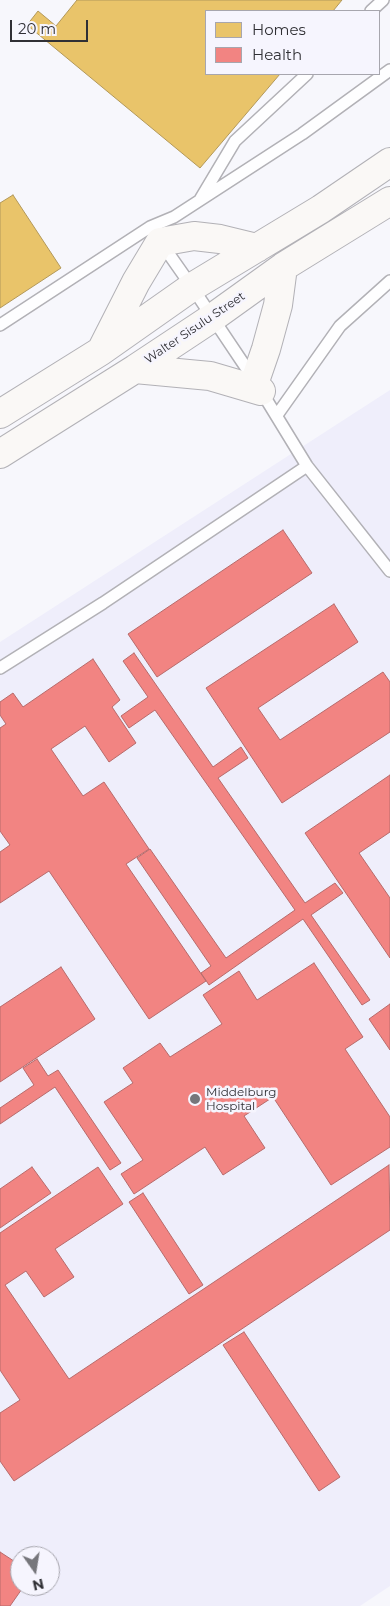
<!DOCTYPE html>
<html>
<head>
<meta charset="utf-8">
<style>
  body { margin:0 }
  #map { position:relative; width:390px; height:1606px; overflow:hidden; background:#f7f7fc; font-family:Montserrat,sans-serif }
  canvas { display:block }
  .legend { position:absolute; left:205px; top:10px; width:175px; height:65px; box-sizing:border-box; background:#f6f5fe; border:1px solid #a7a6ae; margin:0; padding:6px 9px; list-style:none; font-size:15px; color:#303035 }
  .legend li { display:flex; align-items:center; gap:10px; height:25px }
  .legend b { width:25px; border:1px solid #a7a6ae }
  .north { position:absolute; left:10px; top:1546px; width:50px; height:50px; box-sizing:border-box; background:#f6f5fe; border:1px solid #a7a6ae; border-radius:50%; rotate:167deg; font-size:14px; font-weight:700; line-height:20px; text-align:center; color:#303035 }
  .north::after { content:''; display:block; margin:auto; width:18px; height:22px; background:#76767b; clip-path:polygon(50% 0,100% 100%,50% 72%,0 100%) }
  .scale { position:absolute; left:10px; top:20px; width:78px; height:22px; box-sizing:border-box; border:2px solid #303035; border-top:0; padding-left:6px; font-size:15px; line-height:18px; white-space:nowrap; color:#303035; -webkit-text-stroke:4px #f6f5fe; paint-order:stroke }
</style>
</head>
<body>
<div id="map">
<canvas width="390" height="1606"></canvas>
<ul class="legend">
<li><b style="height:14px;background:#e9c46a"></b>Homes</li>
<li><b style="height:14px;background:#f28482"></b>Health</li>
</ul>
<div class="north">N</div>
<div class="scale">20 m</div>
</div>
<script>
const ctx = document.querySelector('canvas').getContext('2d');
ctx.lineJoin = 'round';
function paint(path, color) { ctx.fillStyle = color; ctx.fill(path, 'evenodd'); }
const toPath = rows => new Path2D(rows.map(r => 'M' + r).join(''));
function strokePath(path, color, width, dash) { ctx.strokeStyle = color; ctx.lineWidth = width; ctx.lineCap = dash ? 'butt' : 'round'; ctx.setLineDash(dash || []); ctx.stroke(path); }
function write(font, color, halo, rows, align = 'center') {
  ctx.font = font + ' Montserrat,sans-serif'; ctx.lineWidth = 5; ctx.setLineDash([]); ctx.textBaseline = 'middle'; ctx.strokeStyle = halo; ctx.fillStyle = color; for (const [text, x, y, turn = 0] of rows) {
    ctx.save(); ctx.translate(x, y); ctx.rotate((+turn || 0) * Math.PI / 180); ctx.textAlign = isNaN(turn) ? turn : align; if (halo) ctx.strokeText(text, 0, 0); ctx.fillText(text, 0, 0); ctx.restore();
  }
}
paint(toPath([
  [390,390,390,1586,360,1606,0,1606,0,642],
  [20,1556,50,1556,50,1586,20,1586]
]), '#efeefb');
const homes = toPath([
  [77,0,342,0,333,11,206,11,206,74,280,74,200,168,27,25,38,11,56,26,77,0],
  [13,195,61,268,0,308,0,203,13,195]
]);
paint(homes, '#e9c46a');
strokePath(homes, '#b2985a', 1);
const health = toPath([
  [283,530,312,573,157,677,128,634,283,530],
  [334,604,358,642,258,708,280,740,383,672,390,682,390,732,282,803,206,688,334,604],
  [134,653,213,767,241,747,248,758,218,778,305,903,335,883,343,893,311,915,370,1000,362,1005,303,919,209,985,201,973,211,966,137,858,150,849,226,958,295,910,155,710,129,728,121,716,148,697,123,661,134,653],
  [93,659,120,700,112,707,136,743,109,762,85,726,51,749,83,796,104,782,149,849,126,864,206,981,149,1019,49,871,0,903,0,852,10,845,0,831,0,728,6,724,0,715,0,702,13,693,23,707,93,659],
  [390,775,390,832,359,853,390,898,390,958,305,833,390,775],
  [314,963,363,1037,345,1049,390,1117,390,1147,331,1185,273,1097,244,1116,265,1148,223,1175,205,1147,134,1194,121,1174,143,1160,104,1102,133,1083,123,1068,160,1043,170,1057,222,1024,203,995,239,971,257,1000,314,963],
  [61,967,95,1019,0,1082,0,1007,61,967],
  [390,1004,390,1050,369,1019,390,1004],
  [37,1059,48,1076,58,1070,121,1163,110,1170,55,1087,0,1124,0,1108,34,1085,23,1068,37,1059],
  [389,1165,390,1230,14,1481,0,1461,0,1413,20,1400,0,1370,0,1233,98,1167,123,1204,55,1249,74,1277,44,1297,26,1271,5,1285,69,1379,389,1165],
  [32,1167,51,1193,0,1228,0,1189,32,1167],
  [143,1193,203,1285,189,1294,129,1202,143,1193],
  [244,1332,340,1477,319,1491,223,1345,244,1332],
  [0,1552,20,1565,20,1586,24,1586,10,1606,0,1606,0,1552]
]);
paint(health, '#f28482');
strokePath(health, '#b86b6b', 1);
const service = toPath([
  [371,11,383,0],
  [390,70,302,134,174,217,150,227,192,287,255,381,307,466,390,571],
  [201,198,235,141,307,74],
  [0,325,150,227],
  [277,415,340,326,390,281],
  [0,668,103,603,307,466]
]);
const secondary = toPath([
  [103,347,136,282,160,242,194,236,220,239,257,248],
  [135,369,210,376,261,391],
  [255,381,266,349,278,305,283,267],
  [0,414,101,351,192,287,321,209,390,162],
  [0,454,135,369,212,318,283,267,390,201]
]);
strokePath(service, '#b2b1b6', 14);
strokePath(secondary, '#b2b1b6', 30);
strokePath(service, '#fefeff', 11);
strokePath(secondary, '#faf8f6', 28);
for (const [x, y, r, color] of [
  [195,1099,6,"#76767b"]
]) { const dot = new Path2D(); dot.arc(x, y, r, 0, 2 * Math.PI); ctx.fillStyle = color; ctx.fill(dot); strokePath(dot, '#f6f5fe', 2); }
write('12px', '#303035', '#f6f5fe', [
  ["Walter Sisulu Street",195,328,-34]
]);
write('12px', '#303035', '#f6f5fe', [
  ["Middelburg",206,1092],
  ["Hospital",206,1106]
], 'left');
</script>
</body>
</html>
